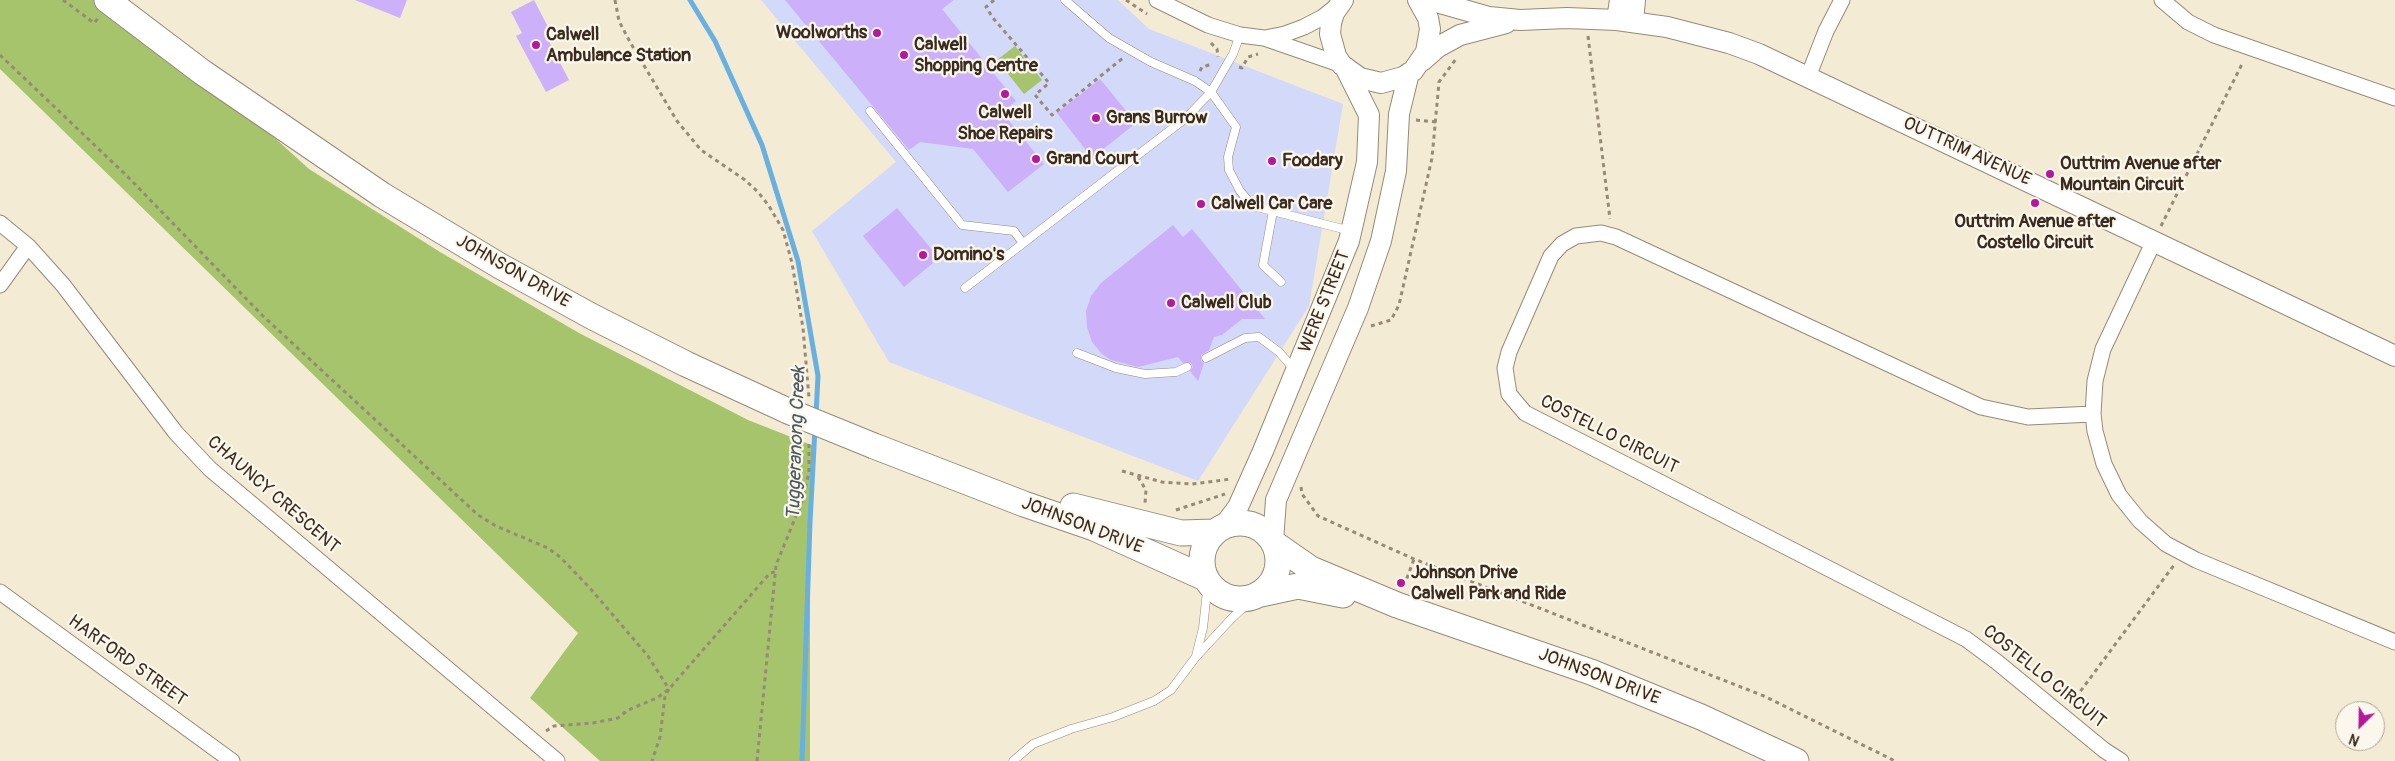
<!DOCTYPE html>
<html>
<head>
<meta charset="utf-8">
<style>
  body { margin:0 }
  #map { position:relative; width:2395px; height:761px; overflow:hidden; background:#f3ebd3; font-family:Pangolin,sans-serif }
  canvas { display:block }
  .north { position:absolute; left:2335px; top:701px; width:50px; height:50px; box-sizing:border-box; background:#fbf7ec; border:1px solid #aea59a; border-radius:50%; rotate:203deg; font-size:14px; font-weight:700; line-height:20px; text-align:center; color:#3b2a1e }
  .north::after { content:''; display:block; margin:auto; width:18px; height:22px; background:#b5179e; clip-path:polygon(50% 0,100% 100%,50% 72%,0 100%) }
</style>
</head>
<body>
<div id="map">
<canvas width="2395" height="761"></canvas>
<div class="north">N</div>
</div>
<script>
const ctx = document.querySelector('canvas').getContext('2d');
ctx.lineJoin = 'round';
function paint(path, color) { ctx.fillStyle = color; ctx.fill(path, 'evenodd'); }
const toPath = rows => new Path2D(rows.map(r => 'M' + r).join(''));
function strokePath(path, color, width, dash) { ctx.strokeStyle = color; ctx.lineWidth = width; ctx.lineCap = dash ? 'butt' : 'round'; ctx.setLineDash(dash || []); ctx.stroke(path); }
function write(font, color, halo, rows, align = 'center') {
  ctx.font = font + ' Pangolin,sans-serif'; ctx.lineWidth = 4.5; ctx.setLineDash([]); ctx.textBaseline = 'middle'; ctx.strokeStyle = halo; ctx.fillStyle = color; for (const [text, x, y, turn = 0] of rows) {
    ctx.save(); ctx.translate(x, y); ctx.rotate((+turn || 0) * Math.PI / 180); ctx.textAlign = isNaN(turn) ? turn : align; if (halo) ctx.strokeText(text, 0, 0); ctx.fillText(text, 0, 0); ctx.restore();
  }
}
paint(toPath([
  [761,0,1118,0,1149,29,1343,104,1309,306,1198,481,889,362,812,231,896,162]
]), '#d2d9f9');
paint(toPath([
  [0,0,110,0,202,72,309,169,440,252,579,333,748,420,814,446,810,522,810,761,600,761,530,698,578,633,0,69],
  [1015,46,1042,80,1024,94,997,60]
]), '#a5c46c');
strokePath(toPath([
  [690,0,715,41,762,145,798,261,818,376,816,415],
  [802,761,810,522,815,428]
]), '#67b0df', 5);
paint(toPath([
  [355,0,407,0,400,18],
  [534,0,549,29,544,32,569,80,546,92,516,36,522,33,511,12],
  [785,0,954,0,942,9,1016,101,1002,112,1044,164,1008,192,973,149,920,142,909,150],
  [1100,79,1136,123,1092,158,1057,113],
  [897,208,939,258,904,287,863,236],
  [1173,225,1183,237,1192,229,1265,319,1242,319,1222,335,1214,337,1209,350,1201,355,1201,360,1204,363,1198,381,1190,371,1193,367,1191,363,1183,363,1178,357,1138,367,1111,360,1102,354,1092,342,1087,327,1086,311,1091,296,1101,283]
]), '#cdb0fa');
const service = toPath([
  [1065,0,1109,38,1151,62,1195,81,1211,92,1236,127,1228,157,1229,170,1240,191,1251,204,1257,207,1351,231],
  [870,111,962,225,1014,231,1022,242],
  [1273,211,1263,265,1281,282],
  [965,288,1186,118,1211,92,1233,54,1240,35],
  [1077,353,1116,368,1145,374,1176,372,1187,367],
  [1206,358,1245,338,1259,337,1279,352,1294,369],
  [1196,656,1203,628,1208,582],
  [1013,761,1033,744,1071,729,1113,717,1154,701,1171,690,1195,658,1232,618,1256,596]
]);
const minor = toPath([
  [1157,0,1208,25,1240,35,1264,38,1342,65],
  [2162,0,2188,22,2214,35,2395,98],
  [1265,38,1285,34,1304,27,1323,17,1338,5],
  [1808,77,1826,31,1842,0],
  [0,223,28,246,63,285,176,433,210,469,557,761],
  [2154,241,2103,349,2095,381,2093,414,2095,431,2104,464,2119,495,2140,521,2166,544,2196,560,2395,642],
  [0,285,28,246],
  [2093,414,2028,417,1981,407,1616,237,1601,233,1576,236,1562,244,1551,256,1509,352,1505,368,1509,394,1525,413,1966,639,1997,662,2104,750,2121,761],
  [0,592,232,761]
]);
const tertiary = toPath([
  [1343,0,1334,13,1331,23,1330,34,1336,56,1342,65,1360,78,1381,83,1403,77,1413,71,1426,52,1430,29,1428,18,1418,0],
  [1429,0,1489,17,1520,20,1567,18,1617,20,1667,27,1729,43,1759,54,2395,356],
  [1617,20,1620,0],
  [1633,22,1635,0],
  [1422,61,1438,47,1460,35,1506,23],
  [1223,527,1238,507,1263,451,1349,241,1367,162,1369,115,1345,67],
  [1273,541,1276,500,1358,308,1381,241,1396,171,1399,114,1409,73]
]);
const primary = toPath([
  [107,0,202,72,382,195,500,266,593,317,686,364,788,411],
  [874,446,1024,504,1094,528,1205,578],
  [1073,506,1181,533,1215,532],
  '1202 561a38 38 0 1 1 76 0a38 38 0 1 1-76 0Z',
  [1275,544,1311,569,1397,605,1591,672,1701,717,1796,761],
  [1261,594,1298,586,1343,595]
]);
strokePath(service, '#978a78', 9);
strokePath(minor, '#978a78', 17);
strokePath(tertiary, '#978a78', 22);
strokePath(primary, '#978a78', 27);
strokePath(toPath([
  [63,0,94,23,99,17],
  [615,0,619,21,630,42,677,121,701,150,745,180,758,192,769,206,783,230,792,263,803,328,809,398],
  [994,0,986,7,993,18,1049,83,1035,95,1052,115,1123,58],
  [1126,0,1147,14],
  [1588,36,1610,219],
  [1211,43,1217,49,1218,57],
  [0,55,126,175,262,315,478,515,496,526,548,548,560,557,589,587,648,656,669,689,665,696,660,737,652,761],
  [1239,67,1242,68,1248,57,1258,54],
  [1200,71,1202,67,1213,64],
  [1416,120,1436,122],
  [2161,226,2243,62],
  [1371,326,1391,320,1399,305,1432,158,1439,82,1456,59],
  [1122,471,1162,482,1192,484,1231,479],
  [1138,477,1146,490,1145,503],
  [1301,487,1302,494,1318,516,1414,559,1764,696,1895,761],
  [1176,510,1225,494],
  [1404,586,1414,559],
  [2071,704,2174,565],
  [546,731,554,726,593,723,618,718,628,710,657,698,669,689,770,573,775,572],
  [757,761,776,565,803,499,809,472,809,442]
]), '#978a78', 3, [4, 4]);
strokePath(service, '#fff', 8);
strokePath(minor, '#fff', 15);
strokePath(tertiary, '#fff', 20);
strokePath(primary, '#fff', 25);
const primaryBridge = toPath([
  [788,411,874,446]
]);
strokePath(primaryBridge, '#978a78', 27, []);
strokePath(primaryBridge, '#fff', 25);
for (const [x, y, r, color] of [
  [877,33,5,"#b5179e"],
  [536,45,5,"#b5179e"],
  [904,55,5,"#b5179e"],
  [1005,94,5,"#b5179e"],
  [1096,118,5,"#b5179e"],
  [1036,159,5,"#b5179e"],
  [1272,161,5,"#b5179e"],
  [2050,174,5,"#b5179e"],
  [2035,203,5,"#b5179e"],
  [1201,204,5,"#b5179e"],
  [923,255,5,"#b5179e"],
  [1171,303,5,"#b5179e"],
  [1401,583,5,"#b5179e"]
]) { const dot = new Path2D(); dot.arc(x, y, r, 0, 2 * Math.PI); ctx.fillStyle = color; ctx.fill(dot); strokePath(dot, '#fbf7ec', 2); }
write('bold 18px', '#3b2a1e', '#fbf7ec', [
  ["Woolworths",867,33,"right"],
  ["Calwell",546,35],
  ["Ambulance Station",546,56],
  ["Calwell",914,45],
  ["Shopping Centre",914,66],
  ["Calwell",1005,113,"center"],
  ["Shoe Repairs",1005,134,"center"],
  ["Grans Burrow",1106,118],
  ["Grand Court",1046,159],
  ["Foodary",1282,161],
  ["Outtrim Avenue after",2060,164],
  ["Mountain Circuit",2060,185],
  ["Calwell Car Care",1211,204],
  ["Outtrim Avenue after",2035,222,"center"],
  ["Costello Circuit",2035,243,"center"],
  ["Domino's",933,255],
  ["Calwell Club",1181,303],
  ["Johnson Drive",1411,573],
  ["Calwell Park and Ride",1411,594]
], 'left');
write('18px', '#3b2a1e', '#fbf7ec', [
  ["OUTTRIM AVENUE",1967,152,25],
  ["JOHNSON DRIVE",513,272,30],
  ["WERE STREET",1325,302,-68],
  ["COSTELLO CIRCUIT",1609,435,27],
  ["CHAUNCY CRESCENT",273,495,41],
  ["JOHNSON DRIVE",1082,526,21],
  ["HARFORD STREET",127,661,36],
  ["JOHNSON DRIVE",1599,677,21],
  ["COSTELLO CIRCUIT",2044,677,39]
]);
write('italic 19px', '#4a5962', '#fbf7ec', [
  ["Tuggeranong Creek",797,443,-88]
]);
</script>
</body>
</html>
